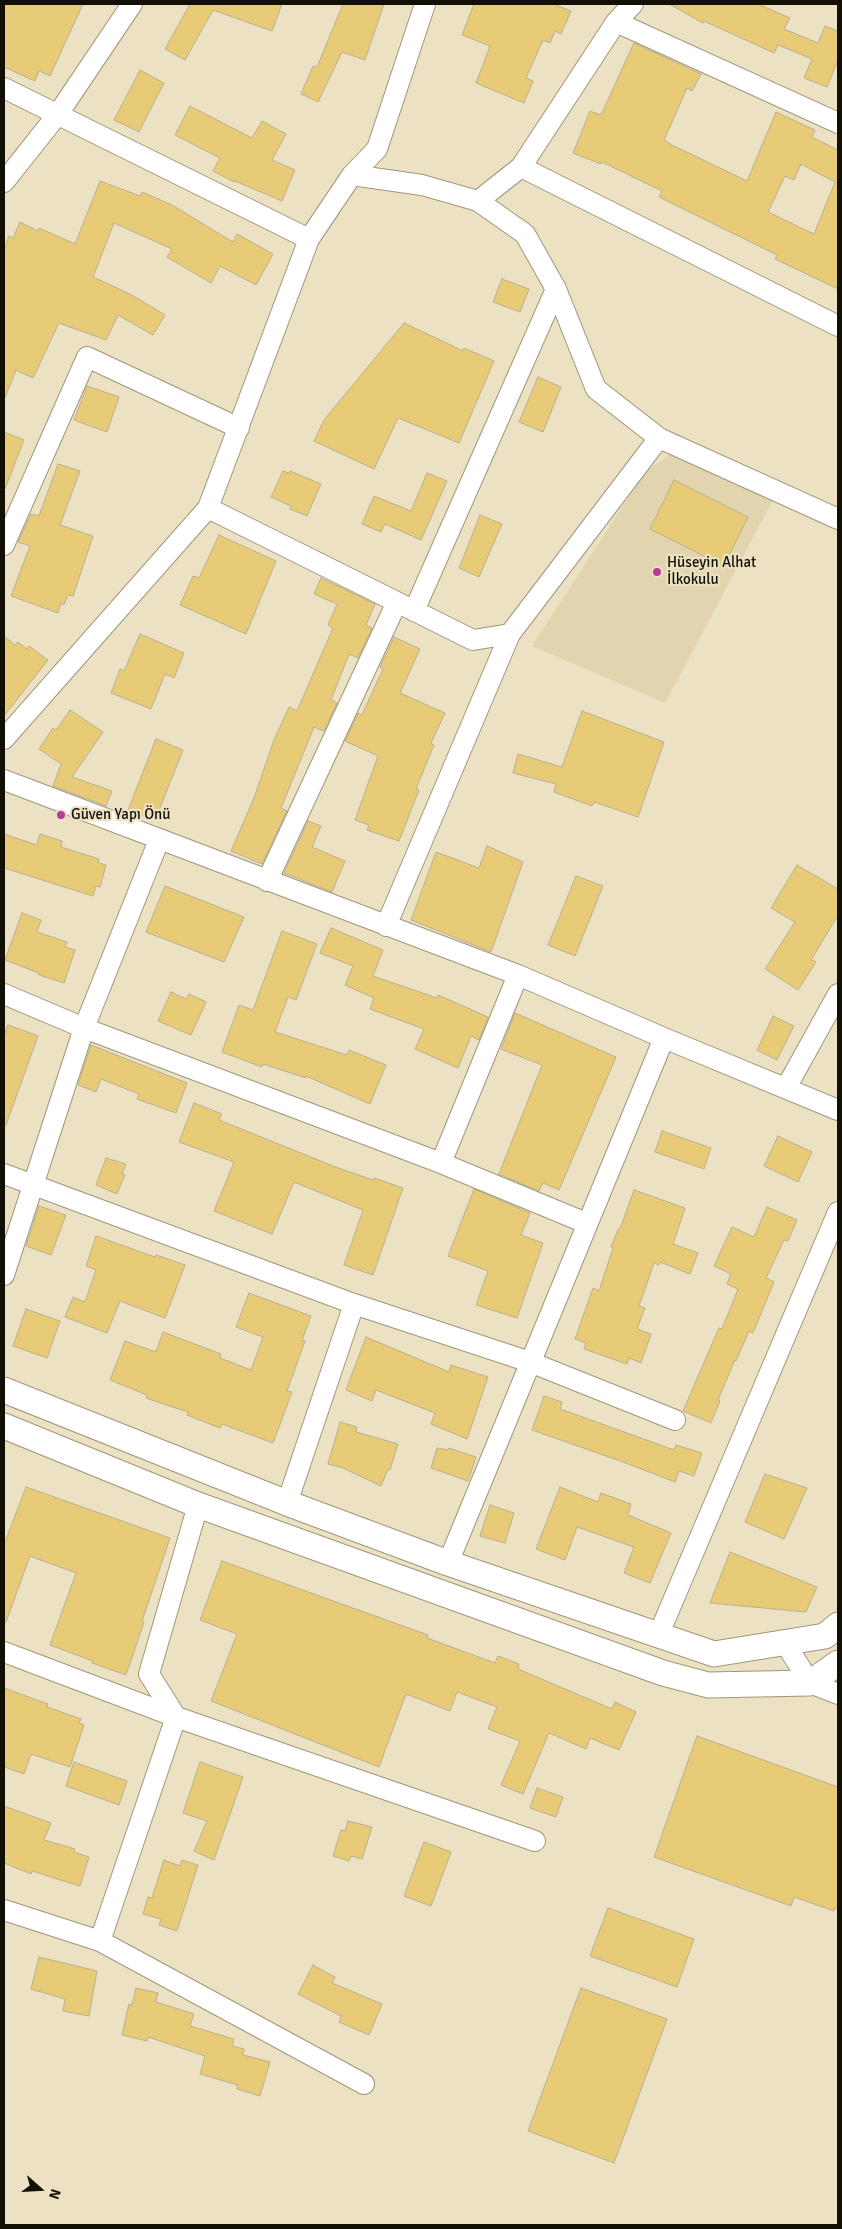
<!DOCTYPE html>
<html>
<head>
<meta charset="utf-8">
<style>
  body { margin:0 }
  #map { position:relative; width:842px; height:2229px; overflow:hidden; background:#ece1c2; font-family:Signika,sans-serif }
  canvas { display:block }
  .frame { position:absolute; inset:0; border:5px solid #120f05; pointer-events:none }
  .north { position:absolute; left:15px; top:2164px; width:50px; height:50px; -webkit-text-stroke:4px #ece1c2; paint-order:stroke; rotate:109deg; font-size:14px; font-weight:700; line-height:20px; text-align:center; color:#120f05 }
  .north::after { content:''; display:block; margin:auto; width:18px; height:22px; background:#120f05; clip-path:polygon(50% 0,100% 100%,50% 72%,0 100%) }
</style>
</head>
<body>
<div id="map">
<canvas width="842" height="2229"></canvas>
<div class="frame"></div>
<div class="north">N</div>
</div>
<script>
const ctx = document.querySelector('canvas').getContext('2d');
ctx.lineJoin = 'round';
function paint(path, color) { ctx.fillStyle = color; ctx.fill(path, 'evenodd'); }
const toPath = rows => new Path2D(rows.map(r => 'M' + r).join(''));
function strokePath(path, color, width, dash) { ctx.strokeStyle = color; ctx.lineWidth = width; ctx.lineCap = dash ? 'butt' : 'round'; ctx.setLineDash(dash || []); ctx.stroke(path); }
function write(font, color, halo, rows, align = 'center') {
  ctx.font = font + ' Signika,sans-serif'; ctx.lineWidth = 4.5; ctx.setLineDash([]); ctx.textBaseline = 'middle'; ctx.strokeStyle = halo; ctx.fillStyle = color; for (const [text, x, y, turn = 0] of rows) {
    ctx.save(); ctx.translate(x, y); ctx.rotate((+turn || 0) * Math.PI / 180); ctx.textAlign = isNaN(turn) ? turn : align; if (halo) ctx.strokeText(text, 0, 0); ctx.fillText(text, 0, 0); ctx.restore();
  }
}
paint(toPath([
  [671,454,774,498,665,703,532,646,645,472]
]), '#e1d4ae');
const building = toPath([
  [4,4,83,4,50,76,39,71,35,81,4,67,4,4],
  [190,4,282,4,272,31,213,10,185,60,165,49,190,4],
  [343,4,384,4,365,60,342,52,318,102,301,94,313,66,317,67,343,4],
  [474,4,553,4,571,11,561,34,555,31,550,43,543,40,526,78,533,81,524,103,476,83,490,46,462,35,474,4],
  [669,4,758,4,790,18,784,29,818,43,825,26,838,31,838,60,827,87,804,78,812,59,778,45,774,53,704,21,703,23,669,4],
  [634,43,701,74,692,91,687,88,664,140,672,145,747,181,776,112,815,130,812,137,838,150,838,289,775,259,777,255,659,197,662,191,602,162,601,164,573,153,590,111,601,115,634,43],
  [801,164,835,182,814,234,768,212,785,176,794,180,801,164],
  [140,70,164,83,139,132,114,120,140,70],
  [190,106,252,138,262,121,286,134,272,160,295,170,282,201,235,181,234,182,213,171,220,158,175,135,190,106],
  [100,181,140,196,142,192,172,205,233,242,237,234,273,254,256,285,220,266,211,283,167,257,172,249,114,223,93,277,130,294,165,315,153,335,118,315,106,340,59,323,33,378,16,370,4,400,4,249,9,236,13,238,20,222,38,231,39,228,75,244,100,181],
  [502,279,529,289,520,312,493,302,502,279],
  [404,323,463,351,464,348,494,361,459,443,398,418,374,469,314,441,324,420,404,323],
  [538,377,561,387,543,432,519,422,538,377],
  [87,386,119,397,107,432,74,420,87,386],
  [4,432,24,440,5,489,4,489,4,432],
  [58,464,80,471,60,525,93,536,73,596,68,595,64,605,61,603,58,613,11,596,30,546,18,542,31,514,39,516,58,464],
  [283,471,289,473,290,471,321,484,307,516,290,509,291,506,271,497,283,471],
  [427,473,447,481,421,540,385,524,381,532,362,524,374,496,411,511,427,473],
  [674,480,748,517,724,566,650,529,674,480],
  [480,515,502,524,479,577,459,568,480,515],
  [219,535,276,561,246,634,180,605,193,576,199,578,219,535],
  [321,578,375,604,366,625,372,628,358,658,349,654,331,700,337,703,324,731,314,727,281,808,287,811,262,864,231,851,254,798,274,740,289,707,297,711,333,628,328,625,337,604,314,594,321,578],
  [140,634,184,653,174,678,165,674,151,709,111,693,120,669,124,671,140,634],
  [4,636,15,645,18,642,27,649,29,646,48,660,4,716,4,636],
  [394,637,420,649,400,693,445,713,431,743,434,745,416,789,419,790,399,841,367,830,369,825,355,820,378,756,345,741,358,713,362,715,383,669,380,667,394,637],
  [70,710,103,732,72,777,112,791,106,806,53,786,61,764,39,749,53,728,56,730,70,710],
  [582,711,664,742,638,817,594,802,592,806,554,792,556,784,513,773,518,754,562,767,582,711],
  [156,739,183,750,155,820,128,810,156,739],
  [308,821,321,826,312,847,345,861,332,892,284,873,308,821],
  [4,834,37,845,40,834,62,841,61,847,99,859,98,863,106,865,100,887,96,886,93,896,4,868,4,834],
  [487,846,523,862,491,952,411,920,436,852,479,868,487,846],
  [797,865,838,889,838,915,811,960,816,962,798,990,765,969,795,922,771,908,797,865],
  [576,876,603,886,575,956,548,945,576,876],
  [165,886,244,917,224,962,146,932,165,886],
  [22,913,41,920,37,932,67,942,65,947,75,950,64,983,39,975,39,973,5,960,22,913],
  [331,928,383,950,373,976,437,998,438,995,488,1017,479,1040,471,1036,458,1068,415,1049,424,1029,370,1009,374,998,345,985,353,966,320,953,331,928],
  [282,931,317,944,296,1000,288,997,275,1032,347,1055,349,1050,386,1065,370,1104,306,1076,306,1078,263,1064,262,1067,222,1052,239,1005,253,1010,282,931],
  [171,992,186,999,189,994,206,1002,191,1035,158,1021,171,992],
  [515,1013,616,1057,559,1190,543,1183,539,1191,499,1174,542,1065,501,1049,515,1013],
  [773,1016,794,1026,777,1060,757,1050,773,1016],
  [8,1025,38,1036,6,1125,4,1125,4,1036,8,1025],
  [91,1045,187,1083,176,1113,137,1099,139,1094,101,1079,96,1092,78,1085,91,1045],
  [194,1103,222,1114,219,1120,333,1166,373,1180,374,1178,403,1188,373,1275,344,1265,363,1210,294,1182,272,1234,214,1211,234,1162,179,1142,194,1103],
  [662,1131,711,1148,704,1169,655,1152,662,1131],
  [778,1136,812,1152,798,1182,764,1166,778,1136],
  [106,1158,126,1164,122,1174,125,1175,117,1194,96,1185,106,1158],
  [474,1189,530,1213,521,1235,543,1243,517,1318,476,1305,488,1271,448,1256,474,1189],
  [634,1190,685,1208,673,1244,698,1253,690,1274,660,1262,659,1265,654,1263,639,1306,645,1308,637,1329,651,1334,641,1363,629,1358,627,1364,584,1349,586,1343,575,1339,593,1288,599,1291,613,1248,611,1247,618,1229,620,1229,634,1190],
  [39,1206,66,1215,51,1255,26,1246,39,1206],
  [767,1207,797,1220,788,1241,784,1240,766,1278,774,1282,753,1333,749,1331,736,1361,735,1360,718,1400,720,1401,711,1423,683,1411,719,1328,722,1329,738,1289,727,1284,731,1274,714,1266,732,1227,754,1237,767,1207],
  [96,1236,155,1257,156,1255,185,1265,165,1318,120,1301,107,1333,65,1317,73,1297,85,1302,96,1270,86,1266,96,1236],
  [249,1293,311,1316,302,1340,305,1341,287,1391,292,1392,273,1443,222,1424,220,1428,187,1415,188,1412,146,1398,147,1395,110,1380,125,1341,156,1352,163,1332,221,1354,220,1358,251,1370,263,1337,236,1327,249,1293],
  [26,1309,60,1321,47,1358,13,1346,26,1309],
  [366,1337,449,1372,451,1365,488,1377,467,1439,431,1424,435,1413,376,1390,372,1401,346,1390,366,1337],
  [544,1396,562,1402,560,1409,577,1415,674,1450,676,1445,702,1453,694,1476,679,1471,675,1482,623,1462,532,1430,544,1396],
  [340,1422,357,1427,356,1432,398,1444,390,1470,388,1469,381,1486,343,1468,328,1464,340,1422],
  [437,1448,448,1450,449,1448,476,1457,468,1481,431,1468,437,1448],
  [765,1474,807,1488,784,1539,745,1522,765,1474],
  [26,1487,170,1538,142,1621,144,1622,126,1675,92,1663,93,1661,50,1645,76,1573,30,1556,6,1622,4,1621,4,1545,26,1487],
  [560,1487,598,1502,601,1493,631,1504,628,1515,671,1533,650,1583,624,1573,634,1547,577,1527,565,1560,536,1549,560,1487],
  [490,1505,514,1513,505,1543,480,1536,490,1505],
  [730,1552,817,1587,806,1612,710,1603,730,1552],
  [222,1561,428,1635,427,1638,495,1663,498,1656,519,1664,518,1669,612,1709,615,1702,636,1712,619,1750,590,1738,586,1749,549,1733,523,1794,501,1785,520,1741,488,1729,497,1707,457,1692,450,1711,406,1694,379,1767,211,1701,237,1634,200,1620,222,1561],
  [4,1688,48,1704,47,1707,81,1719,79,1723,84,1725,70,1767,31,1754,24,1774,4,1767,4,1688],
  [697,1736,838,1787,838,1909,834,1908,834,1911,794,1897,791,1906,654,1857,697,1736],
  [74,1762,127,1781,119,1805,66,1786,74,1762],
  [200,1762,243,1777,214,1860,194,1851,207,1821,183,1813,200,1762],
  [537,1788,563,1797,556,1817,530,1808,537,1788],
  [4,1806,51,1823,44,1840,75,1849,74,1852,89,1857,80,1886,32,1871,31,1874,4,1863,4,1806],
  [348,1821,372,1827,362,1859,351,1856,349,1861,333,1856,341,1830,345,1831,348,1821],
  [424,1842,451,1852,431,1906,404,1896,424,1842],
  [164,1860,180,1866,182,1860,198,1865,177,1931,159,1925,161,1919,143,1914,148,1897,152,1898,164,1860],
  [608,1908,694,1939,677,1987,590,1956,608,1908],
  [39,1957,97,1971,89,2016,63,2011,65,1999,31,1989,39,1957],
  [313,1965,335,1977,332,1983,382,2004,369,2035,339,2022,341,2016,298,1994,313,1965],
  [136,1988,158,1993,156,2002,194,2014,190,2026,234,2039,232,2046,244,2049,243,2055,270,2062,260,2096,237,2089,238,2085,200,2074,205,2056,148,2037,147,2041,122,2035,129,2004,132,2005,136,1988],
  [581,1988,667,2019,614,2163,528,2131,581,1988]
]);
paint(building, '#e8cb77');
strokePath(building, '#b9af91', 1);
const minor = toPath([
  [616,22,838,123],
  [4,88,309,239],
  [521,167,838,326],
  [352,175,422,185,478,201,525,234,556,289,596,389,659,438,838,519],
  [4,182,58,114,132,4],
  [478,201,521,167,616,22,633,4],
  [208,508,473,640,510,634,659,438],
  [4,545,87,357,239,428],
  [414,611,556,289],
  [4,739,208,508,309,239,352,175,377,149,425,4],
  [4,780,518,975,664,1038,838,1110],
  [267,881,397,602],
  [386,926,510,634],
  [4,994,84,1028,441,1163,586,1223],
  [786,1088,838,994],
  [441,1163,518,975],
  [4,1174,354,1304,530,1362,675,1420],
  [4,1275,84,1028,159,840],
  [287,1503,354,1304],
  [448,1563,664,1038],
  [658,1636,838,1212],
  [785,1643,810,1683,838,1694],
  [4,1652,176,1717,535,1841],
  [4,1910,100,1941,364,2084],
  [100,1941,176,1717,149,1674,198,1505]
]);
const tertiary = toPath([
  [4,1390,287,1503,448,1563,714,1654,825,1636,838,1625],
  [4,1426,198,1505,663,1673,708,1685,810,1683,838,1663]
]);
strokePath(minor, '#a09679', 22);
strokePath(tertiary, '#a09679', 27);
strokePath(minor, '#fff', 20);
strokePath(tertiary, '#fff', 25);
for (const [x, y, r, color] of [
  [657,572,5,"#b23e97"],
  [61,815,5,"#b23e97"]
]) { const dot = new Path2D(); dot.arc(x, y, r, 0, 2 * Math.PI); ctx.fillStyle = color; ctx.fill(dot); strokePath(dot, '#ece1c2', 2); }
write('15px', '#120f05', '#ece1c2', [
  ["Hüseyin Alhat",667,563],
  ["İlkokulu",667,580],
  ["Güven Yapı Önü",71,815]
], 'left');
</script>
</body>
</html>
